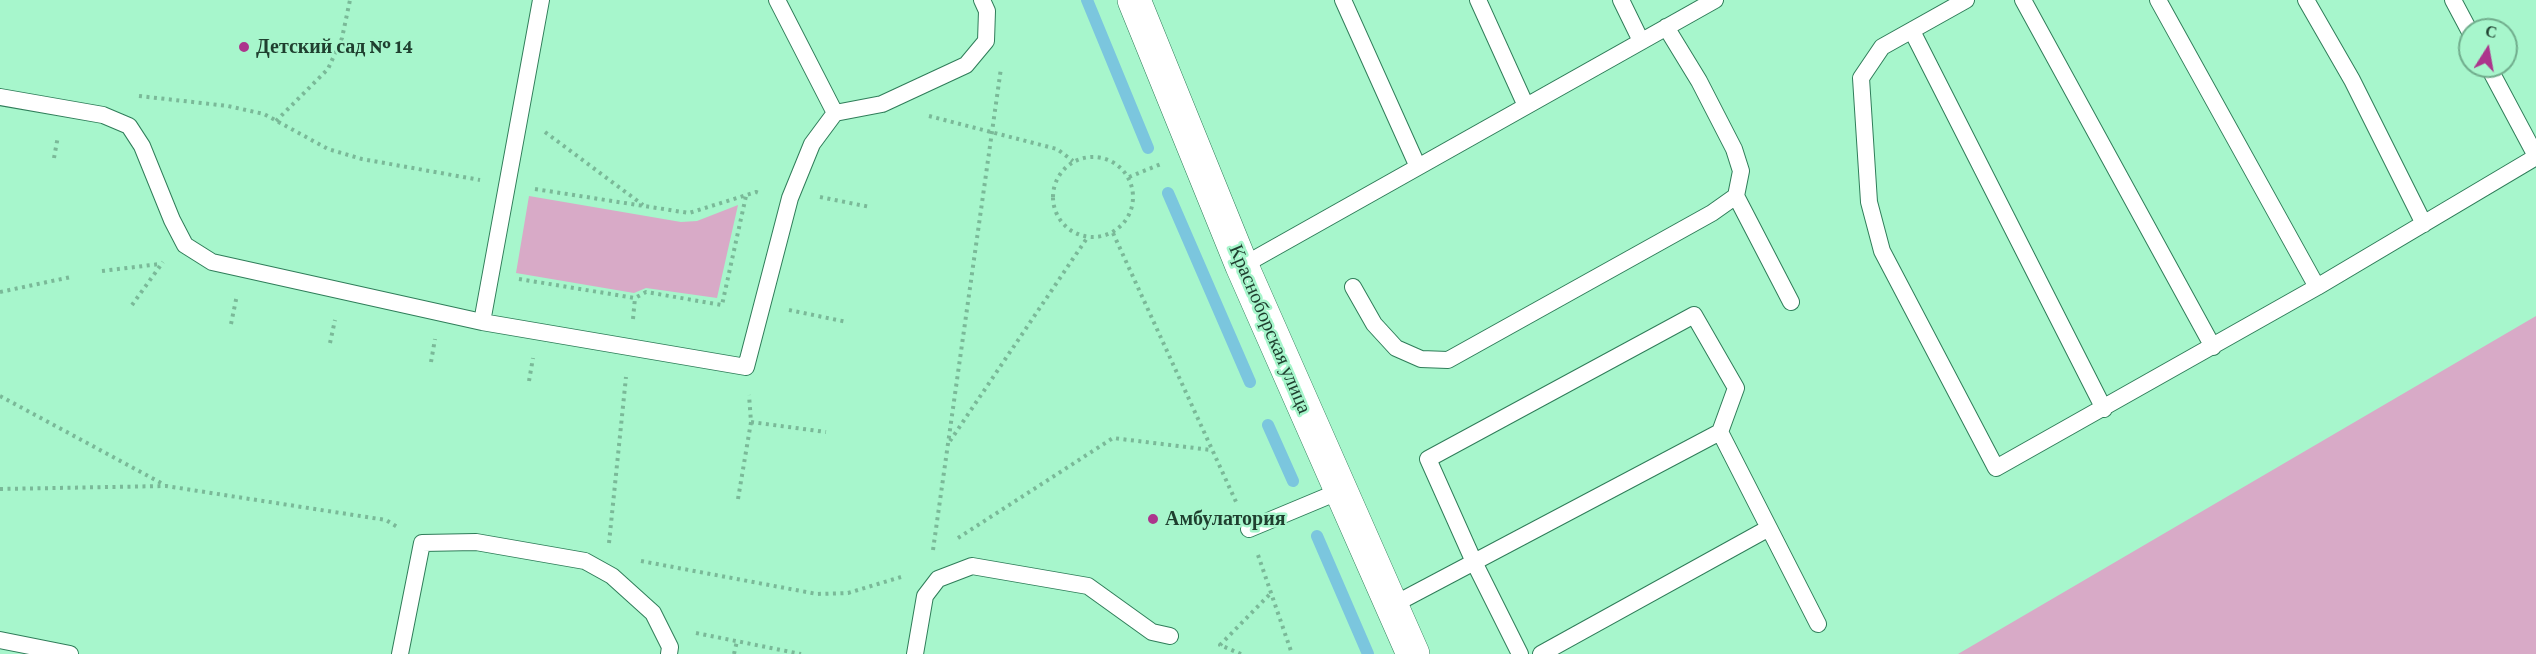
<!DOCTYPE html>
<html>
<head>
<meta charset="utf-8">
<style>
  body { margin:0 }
  #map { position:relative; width:2536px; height:654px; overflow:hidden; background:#a7f6cc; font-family:"Crimson Pro",serif }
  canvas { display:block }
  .north { position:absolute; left:2458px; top:18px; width:60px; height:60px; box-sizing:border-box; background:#a7f6cc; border:2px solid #71ad8d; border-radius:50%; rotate:11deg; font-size:16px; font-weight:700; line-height:24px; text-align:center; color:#1f3f2f }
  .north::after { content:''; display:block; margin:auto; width:21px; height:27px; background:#ac358c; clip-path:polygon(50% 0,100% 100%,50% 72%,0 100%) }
</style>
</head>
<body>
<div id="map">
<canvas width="2536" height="654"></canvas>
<div class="north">С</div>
</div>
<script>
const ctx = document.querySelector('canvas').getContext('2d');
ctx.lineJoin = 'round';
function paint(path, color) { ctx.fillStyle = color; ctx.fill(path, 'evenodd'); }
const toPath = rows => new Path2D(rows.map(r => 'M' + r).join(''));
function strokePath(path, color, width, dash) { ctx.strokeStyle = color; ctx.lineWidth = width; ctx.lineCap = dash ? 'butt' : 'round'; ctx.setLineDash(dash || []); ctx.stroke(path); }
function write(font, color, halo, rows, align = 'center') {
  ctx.font = font + ' "Crimson Pro",serif'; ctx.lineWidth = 5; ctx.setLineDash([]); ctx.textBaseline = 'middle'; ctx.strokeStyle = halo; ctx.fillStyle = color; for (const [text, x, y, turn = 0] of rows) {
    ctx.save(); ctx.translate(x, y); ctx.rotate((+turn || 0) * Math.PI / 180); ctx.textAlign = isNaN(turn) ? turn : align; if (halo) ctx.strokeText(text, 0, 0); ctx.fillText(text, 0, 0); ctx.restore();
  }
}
paint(toPath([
  [529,196,681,222,697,221,738,205,717,298,646,288,634,293,516,273],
  [2536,316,2536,654,1958,654]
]), '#d8aac7');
strokePath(toPath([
  [1087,0,1148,148],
  [1168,193,1250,382],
  [1268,425,1293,481],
  [1317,536,1368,654]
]), '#7bc6de', 12);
const lane = toPath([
  [541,0,482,322,746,367,790,198,812,144,835,113,882,104,966,65,986,41,987,11,982,0],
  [777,0,835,113],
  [1343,0,1418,167],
  [1478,0,1526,106],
  [1621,0,1641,41],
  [1966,0,1882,47,1861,78,1869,202,1882,251,1996,468,2317,287,2536,157],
  [2023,0,2213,347],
  [2158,0,2317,287],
  [2306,0,2352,80,2424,224],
  [2453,0,2470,32],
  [1912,31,2104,409],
  [2488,66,2536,156],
  [0,97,103,115,129,126,142,146,172,220,185,245,212,262,482,322],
  [1736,196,1791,302],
  [1242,266,1715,0],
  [1353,287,1374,324,1396,348,1421,359,1448,360,1712,213,1736,196,1741,171,1734,149,1699,81,1666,27],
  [1249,529,1340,491],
  [1391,606,1720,432,1818,624],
  [0,640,70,654],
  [400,654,422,543,476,542,585,561,612,576,653,613,670,647,669,654],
  [915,654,925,596,938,579,972,566,1088,586,1152,632,1170,636],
  [1520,654,1474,562,1428,459,1694,315,1736,388,1720,432],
  [1541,654,1769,528]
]);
const secondary = toPath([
  [1134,0,1242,266,1413,654]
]);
strokePath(lane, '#2f7d59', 18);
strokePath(secondary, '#2f7d59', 34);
strokePath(toPath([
  [139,96,228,106,264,114,328,149,362,159,480,180],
  [929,116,1057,149,1073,161],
  [276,121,328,69,342,38,350,0],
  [545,132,643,205],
  '1053 197a40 40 0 1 1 80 0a40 40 0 1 1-80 0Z',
  [54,158,58,136],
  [1129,177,1161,164],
  [535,189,689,213,756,192,762,194],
  [820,197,870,207],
  [1113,233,1237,504],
  [102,271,160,264],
  [519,279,635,298,646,292,722,305,746,196],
  [0,292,71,277],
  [132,305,163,262],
  [789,310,847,322],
  [633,319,635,298],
  [231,324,237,295],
  [330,343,335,320],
  [431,362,435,339],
  [529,381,533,358],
  [0,396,163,484],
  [751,422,826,432],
  [950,441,1087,238],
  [0,489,166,486,386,520,399,528],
  [738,499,751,422,749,395],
  [958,538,1113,438,1211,450],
  [609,543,626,377],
  [933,550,1001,68],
  [1258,555,1292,654],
  [641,561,817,594,848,593,901,577],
  [696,633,801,654],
  [734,654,737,641],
  [1241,654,1220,645,1271,593]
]), '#7ab998', 4, [3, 4.5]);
strokePath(lane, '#fff', 16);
strokePath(secondary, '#fff', 33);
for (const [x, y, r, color] of [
  [244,47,6,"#ac358c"],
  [1153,519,6,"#ac358c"]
]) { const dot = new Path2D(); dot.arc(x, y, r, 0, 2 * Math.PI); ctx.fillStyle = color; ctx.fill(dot); strokePath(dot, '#a7f6cc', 2); }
write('bold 20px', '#1f3f2f', '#a7f6cc', [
  ["Детский сад № 14",256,47],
  ["Амбулатория",1165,519]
], 'left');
write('20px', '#1f3f2f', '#a7f6cc', [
  ["Красноборская улица",1270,329,67]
]);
</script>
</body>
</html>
